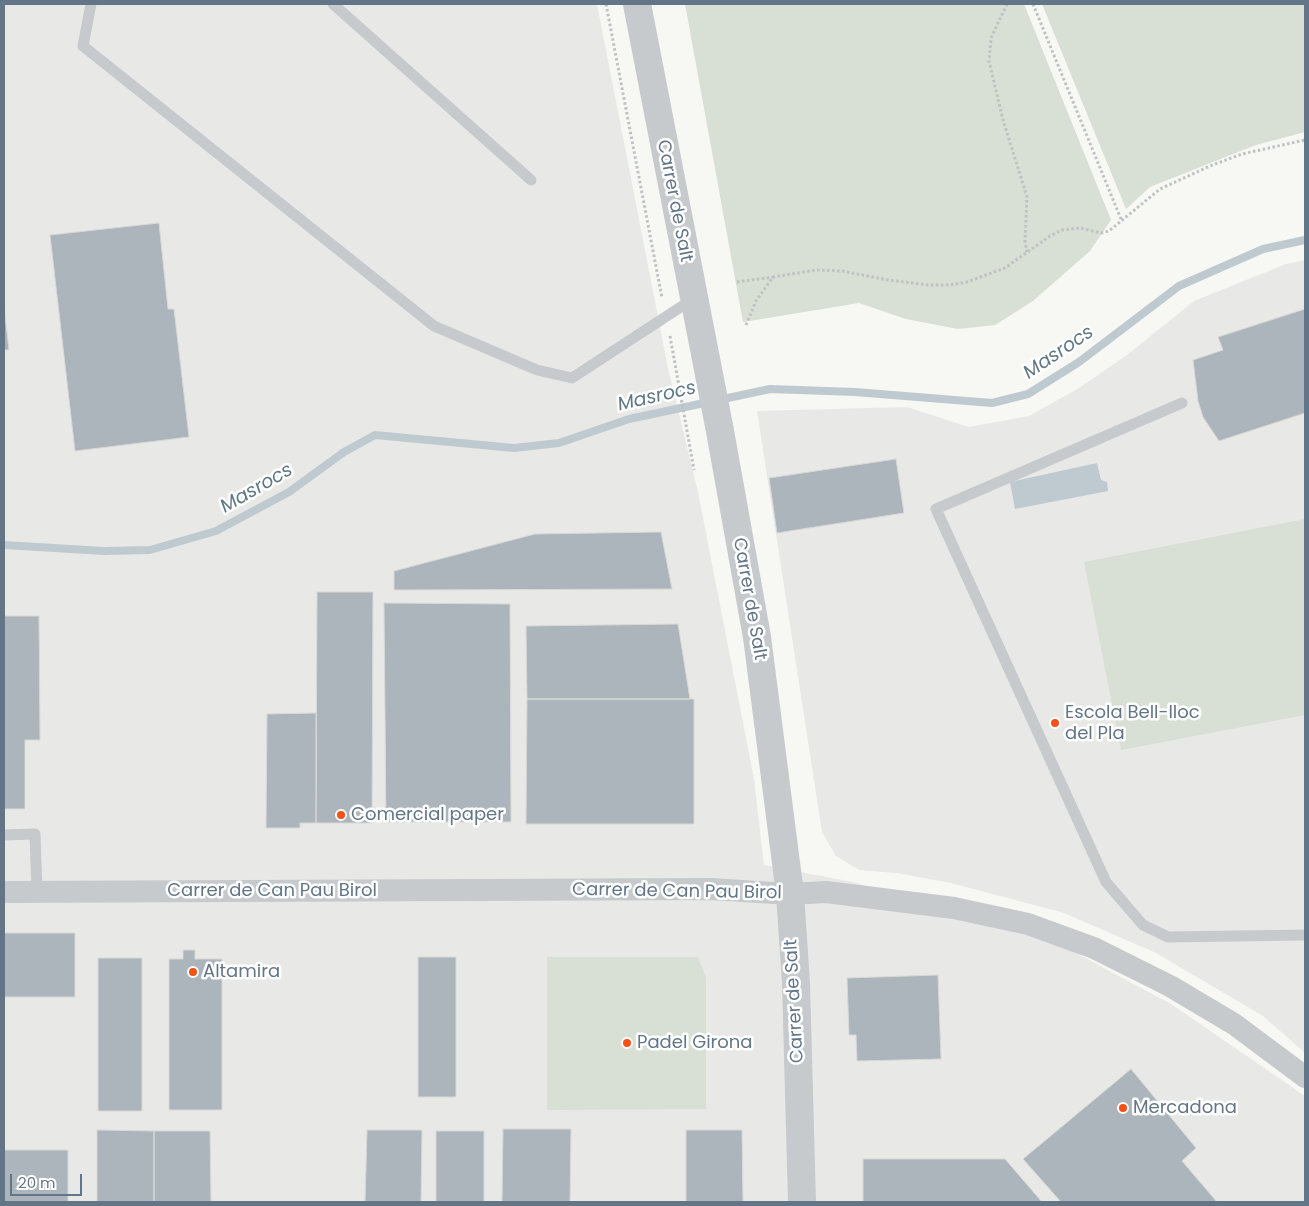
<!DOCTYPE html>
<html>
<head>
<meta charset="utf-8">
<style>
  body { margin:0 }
  #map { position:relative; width:1309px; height:1206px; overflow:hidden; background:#f7f7f3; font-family:Poppins,sans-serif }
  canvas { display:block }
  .frame { position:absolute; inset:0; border:5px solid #637687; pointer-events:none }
  .scale { position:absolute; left:10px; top:1174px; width:72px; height:22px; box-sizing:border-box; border:2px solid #637687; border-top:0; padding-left:6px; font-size:15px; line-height:18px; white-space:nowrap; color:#637687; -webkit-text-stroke:4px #fff; paint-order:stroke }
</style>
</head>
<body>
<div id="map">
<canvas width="1309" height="1206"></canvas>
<div class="frame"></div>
<div class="scale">20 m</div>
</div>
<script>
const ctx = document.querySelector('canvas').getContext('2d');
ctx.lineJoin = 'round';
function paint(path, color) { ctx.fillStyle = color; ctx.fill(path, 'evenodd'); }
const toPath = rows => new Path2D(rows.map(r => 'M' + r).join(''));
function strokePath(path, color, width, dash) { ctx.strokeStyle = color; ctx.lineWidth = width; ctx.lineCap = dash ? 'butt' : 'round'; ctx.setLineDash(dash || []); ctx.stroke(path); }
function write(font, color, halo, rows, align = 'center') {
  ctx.font = font + ' Poppins,sans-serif'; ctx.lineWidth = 5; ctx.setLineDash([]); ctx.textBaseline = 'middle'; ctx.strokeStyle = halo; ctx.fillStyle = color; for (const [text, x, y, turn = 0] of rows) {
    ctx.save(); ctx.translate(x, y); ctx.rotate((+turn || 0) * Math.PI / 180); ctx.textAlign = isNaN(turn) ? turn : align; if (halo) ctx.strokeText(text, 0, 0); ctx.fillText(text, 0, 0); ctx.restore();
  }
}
paint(toPath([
  [4,4,597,4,668,368,698,492,754,779,764,865,853,882,1048,938,1171,1004,1305,1096,1305,1202,4,1202],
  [1305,260,1305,1053,1263,1016,1156,953,1064,913,951,883,896,873,859,870,836,856,822,832,757,411,907,407,969,427,1029,416,1079,388,1127,355,1194,301,1286,264]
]), '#e8e9e7');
paint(toPath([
  [685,4,1024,4,1111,220,1090,251,1033,301,995,325,958,329,906,319,859,303,743,322],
  [1042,4,1305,4,1305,132,1256,145,1150,187,1126,209],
  [1305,519,1305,715,1121,750,1084,562],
  [547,957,698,957,706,978,706,1109,547,1110]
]), '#d8dfd4');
paint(toPath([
  [1097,463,1101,480,1107,482,1108,491,1015,509,1010,482]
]), '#bfcad0');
strokePath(toPath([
  [4,545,104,551,150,550,216,531,289,492,344,452,375,435,514,448,559,443,629,419,770,389,855,392,992,403,1028,394,1079,362,1179,286,1263,249,1305,240]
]), '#bfcad0', 8);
const building = toPath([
  [159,223,168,309,174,309,189,437,75,451,50,235,159,223],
  [4,307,9,350,4,350,4,307],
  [1305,309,1305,413,1219,441,1203,417,1198,401,1193,360,1223,350,1218,337,1305,309],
  [896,459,904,513,777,533,769,478,896,459],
  [661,532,672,589,394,590,394,571,535,534,661,532],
  [317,592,373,592,372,823,316,823,317,592],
  [384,603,510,604,511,822,386,822,384,603],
  [4,616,39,616,40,740,25,740,25,809,4,809,4,616],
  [678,624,690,699,527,699,526,626,678,624],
  [527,699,694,699,694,824,526,824,527,699],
  [316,713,316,823,300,823,300,828,266,828,267,714,316,713],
  [4,933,75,933,75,997,4,997,4,933],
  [183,950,195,950,195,959,222,959,222,1110,169,1110,169,959,183,959,183,950],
  [418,957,456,957,456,1097,418,1097,418,957],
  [98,958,142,958,142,1111,98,1111,98,958],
  [938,975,941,1059,857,1061,856,1035,849,1035,847,978,938,975],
  [1131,1069,1196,1148,1182,1161,1217,1202,1061,1202,1023,1159,1131,1069],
  [503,1129,571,1129,570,1202,502,1202,503,1129],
  [97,1130,154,1131,154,1202,97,1202,97,1130],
  [367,1130,422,1130,421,1202,365,1202,367,1130],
  [686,1130,742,1130,743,1202,686,1202,686,1130],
  [154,1131,210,1131,211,1202,154,1202,154,1131],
  [436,1131,484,1131,484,1202,436,1202,436,1131],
  [4,1150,68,1150,68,1202,4,1202,4,1150],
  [863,1159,1005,1159,1042,1202,863,1202,863,1159]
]);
paint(building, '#acb5bb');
strokePath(building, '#d8d8d6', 1);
strokePath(toPath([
  [606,4,662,298],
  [1007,4,991,38,989,61,1003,120,1027,197,1025,241,1027,252],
  [1033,4,1121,219],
  [737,282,773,277],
  [746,325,756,301,773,277,816,270,842,271,888,280,929,285,950,285,967,282,1005,268,1050,236,1062,230,1080,228,1101,233,1109,231,1160,189,1210,166,1242,154,1305,140],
  [670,336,694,470]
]), '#bfc2c4', 3, [2.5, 2.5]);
strokePath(toPath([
  [91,4,83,46,434,326,537,370,572,378,693,299],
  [333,4,531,180],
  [1182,403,936,509,1106,882,1143,925,1168,937,1305,935],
  [4,835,35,834,37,892]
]), '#c6cacd', 11);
strokePath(toPath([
  [4,892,711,889,790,894,826,892,954,908,1028,924,1094,948,1170,986,1234,1024,1305,1077]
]), '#c6cacd', 22);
strokePath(toPath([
  [637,4,720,431,757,637,790,894,796,983,802,1202]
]), '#c6cacd', 28);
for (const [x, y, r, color] of [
  [1055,723,5,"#f35117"],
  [341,815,5,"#f35117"],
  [193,972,5,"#f35117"],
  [627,1043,5,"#f35117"],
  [1123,1108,5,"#f35117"]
]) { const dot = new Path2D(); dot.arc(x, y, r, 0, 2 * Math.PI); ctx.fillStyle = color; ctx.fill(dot); strokePath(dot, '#fff', 2); }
write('18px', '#637687', '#fff', [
  ["Carrer de Salt",674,201,79],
  ["Carrer de Salt",749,599,80],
  ["Carrer de Can Pau Birol",272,891],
  ["Carrer de Can Pau Birol",677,892,1],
  ["Carrer de Salt",795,1001,-93]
]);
write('18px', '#637687', '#fff', [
  ["Escola Bell-lloc",1065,713],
  ["del Pla",1065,734],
  ["Comercial paper",351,815],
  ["Altamira",203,972],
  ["Padel Girona",637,1043],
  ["Mercadona",1133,1108]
], 'left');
write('italic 19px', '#5f7883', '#fff', [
  ["Masrocs",1059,353,-34],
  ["Masrocs",657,397,-13],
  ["Masrocs",257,489,-30]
]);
</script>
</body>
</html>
